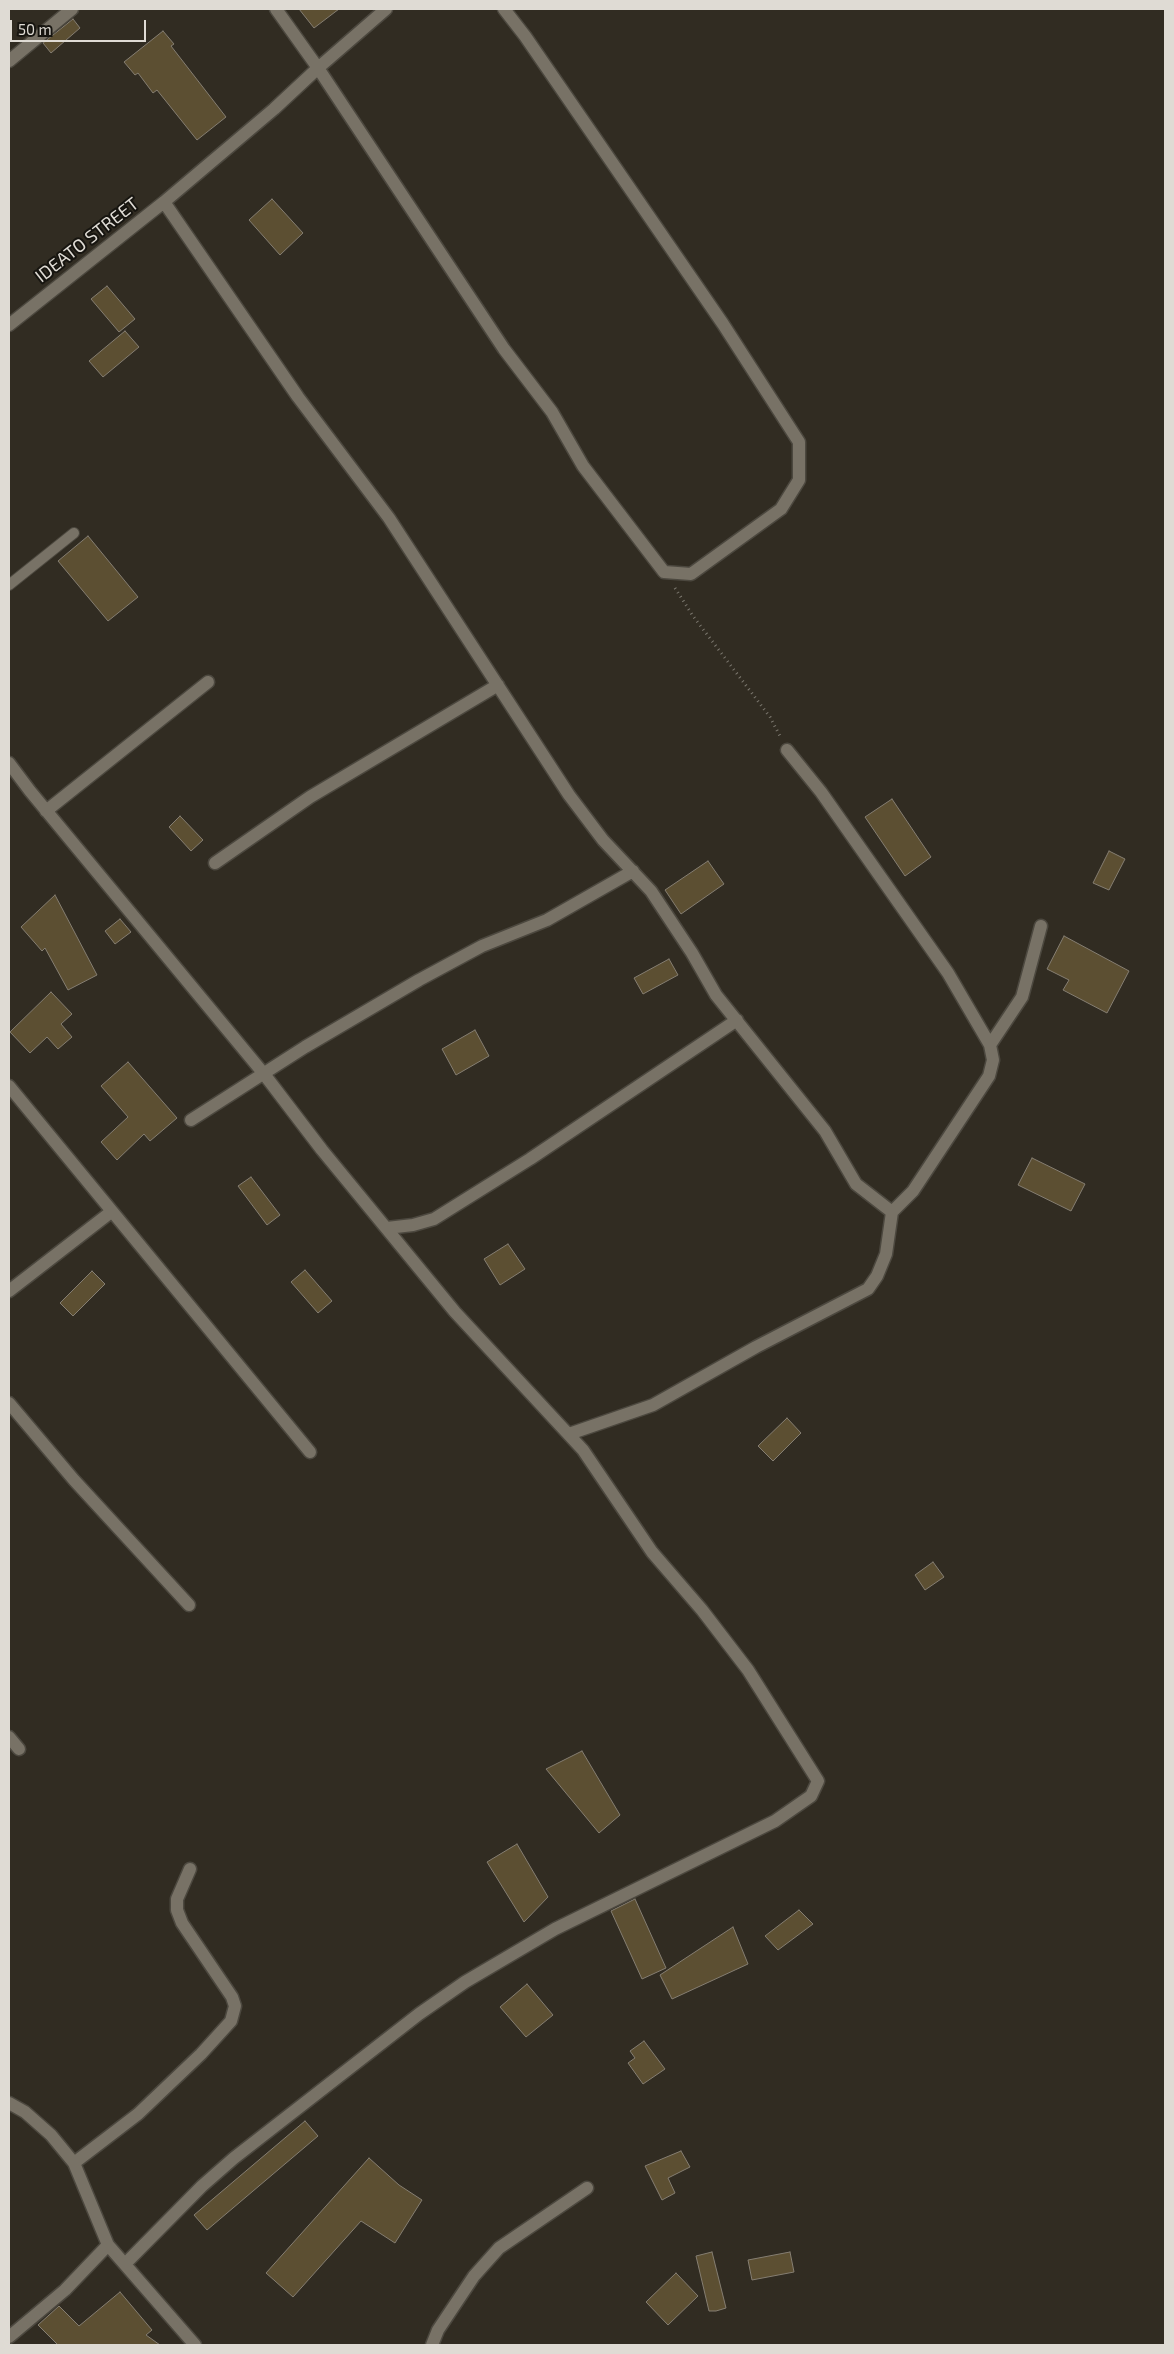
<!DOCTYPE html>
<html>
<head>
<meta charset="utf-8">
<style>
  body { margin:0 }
  #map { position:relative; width:1174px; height:2354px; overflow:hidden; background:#312c22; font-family:"Exo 2",sans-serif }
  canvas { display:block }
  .frame { position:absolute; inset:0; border:10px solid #dfdbd4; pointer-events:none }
  .scale { position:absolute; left:10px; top:20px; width:136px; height:22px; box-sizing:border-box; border:2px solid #dfdbd4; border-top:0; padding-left:6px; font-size:15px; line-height:18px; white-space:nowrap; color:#dfdbd4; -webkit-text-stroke:4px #171510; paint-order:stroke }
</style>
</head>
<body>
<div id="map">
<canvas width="1174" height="2354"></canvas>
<div class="frame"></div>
<div class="scale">50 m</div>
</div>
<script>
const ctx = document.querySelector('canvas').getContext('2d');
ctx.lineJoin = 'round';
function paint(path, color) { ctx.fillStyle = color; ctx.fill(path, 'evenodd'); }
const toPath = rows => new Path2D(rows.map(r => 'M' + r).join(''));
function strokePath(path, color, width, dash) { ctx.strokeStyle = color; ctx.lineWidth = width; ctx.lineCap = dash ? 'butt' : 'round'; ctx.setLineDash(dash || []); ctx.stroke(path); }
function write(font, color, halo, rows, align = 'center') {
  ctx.font = font + ' "Exo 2",sans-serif'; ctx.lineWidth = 4; ctx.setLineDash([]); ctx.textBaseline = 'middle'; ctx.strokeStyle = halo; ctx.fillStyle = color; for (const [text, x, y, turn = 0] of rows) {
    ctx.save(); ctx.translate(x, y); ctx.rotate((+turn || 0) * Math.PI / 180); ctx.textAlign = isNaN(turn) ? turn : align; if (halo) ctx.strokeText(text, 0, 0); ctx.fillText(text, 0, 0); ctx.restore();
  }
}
const building = toPath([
  [299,9,339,9,314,28,299,9],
  [73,19,80,28,51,53,43,43,73,19],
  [163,31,174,44,171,46,226,117,197,140,157,90,153,93,138,73,135,75,124,62,163,31],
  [272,199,303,233,280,255,249,220,272,199],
  [107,286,135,319,119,332,91,299,107,286],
  [125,331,139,347,103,377,89,361,125,331],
  [88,536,138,597,108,621,58,561,88,536],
  [892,799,931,857,905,876,865,817,892,799],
  [180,816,203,840,191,851,169,827,180,816],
  [1109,851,1125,859,1109,890,1093,883,1109,851],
  [708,861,724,884,681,914,665,890,708,861],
  [55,895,97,975,68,990,45,948,42,951,21,927,55,895],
  [120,919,131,932,115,944,105,931,120,919],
  [1064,936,1129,971,1107,1013,1063,990,1069,980,1047,969,1064,936],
  [669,959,678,975,643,994,634,978,669,959],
  [51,992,72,1014,61,1024,72,1037,58,1049,47,1037,30,1053,10,1032,51,992],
  [475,1030,489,1056,456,1075,442,1049,475,1030],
  [128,1062,177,1118,150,1141,144,1134,117,1160,101,1142,128,1117,101,1086,128,1062],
  [1032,1158,1085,1184,1071,1211,1018,1185,1032,1158],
  [251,1177,280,1215,267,1225,238,1186,251,1177],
  [508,1244,525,1269,500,1285,484,1259,508,1244],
  [305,1270,332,1301,318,1313,291,1282,305,1270],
  [92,1271,105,1284,73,1316,60,1303,92,1271],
  [787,1418,801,1433,773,1461,758,1446,787,1418],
  [933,1562,944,1577,925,1590,915,1575,933,1562],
  [582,1751,620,1815,599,1833,546,1769,582,1751],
  [517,1844,548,1897,524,1922,487,1862,517,1844],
  [635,1899,666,1968,642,1979,611,1911,635,1899],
  [799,1910,813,1924,778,1950,765,1936,799,1910],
  [733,1927,748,1964,672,1999,660,1975,733,1927],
  [527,1984,553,2015,526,2037,500,2007,527,1984],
  [644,2041,665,2069,643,2084,628,2063,635,2058,630,2051,644,2041],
  [305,2121,318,2136,207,2230,194,2215,305,2121],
  [681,2151,690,2167,668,2178,675,2193,662,2200,645,2166,681,2151],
  [369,2158,399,2185,422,2200,395,2243,361,2221,293,2297,266,2273,369,2158],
  [712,2252,726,2308,716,2311,709,2311,696,2256,712,2252],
  [790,2252,794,2272,752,2280,748,2260,790,2252],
  [676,2273,698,2296,668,2325,646,2302,676,2273],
  [120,2292,152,2330,146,2335,160,2345,58,2345,38,2325,59,2306,79,2326,120,2292]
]);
paint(building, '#5c4f32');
strokePath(building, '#857e72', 1);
const service = toPath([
  [9,585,74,533]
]);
const minor = toPath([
  [276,9,318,68,386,9],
  [9,61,72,9],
  [164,202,298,397,389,518,569,795,603,840,651,891,692,953,716,995,825,1131,856,1184,892,1212],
  [9,325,164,202,274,109,318,68,504,349,552,412,583,466,664,572,691,574,781,509,799,480,799,442,723,324,525,36,504,9],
  [9,763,30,791,264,1074,322,1150,455,1312,583,1450,652,1552,702,1610,748,1670,818,1781,811,1796,775,1821,555,1929,465,1982,419,2014,234,2158,202,2186,125,2264],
  [46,811,208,682],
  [215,863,310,797,498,685],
  [990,1045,1022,997,1041,926],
  [9,1086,310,1452],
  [191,1120,305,1047,419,980,482,946,547,920,633,871],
  [387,1228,413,1225,434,1219,530,1159,737,1020],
  [9,1291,111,1212],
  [9,1403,74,1480,189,1605],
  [569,1434,653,1405,756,1347,868,1289,877,1276,886,1254,892,1212,913,1191,989,1076,993,1060,990,1045,948,973,821,792,787,750],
  [9,1737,19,1749],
  [9,2103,25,2112,51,2135,74,2163,108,2245,65,2290,9,2337],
  [74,2163,138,2114,201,2054,231,2021,235,2006,232,1997,182,1923,177,1910,177,1899,190,1869],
  [108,2245,195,2345],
  [432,2345,438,2330,474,2276,499,2248,587,2188]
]);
strokePath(service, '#4c483f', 12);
strokePath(minor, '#4c483f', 15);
strokePath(toPath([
  [675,588,693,616,770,717,781,738]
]), '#7d7970', 3, [1, 4]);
strokePath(service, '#787266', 10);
strokePath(minor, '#787266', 12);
write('18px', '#dfdbd4', '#171510', [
  ["IDEATO STREET",87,240,-38]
]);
</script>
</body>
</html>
